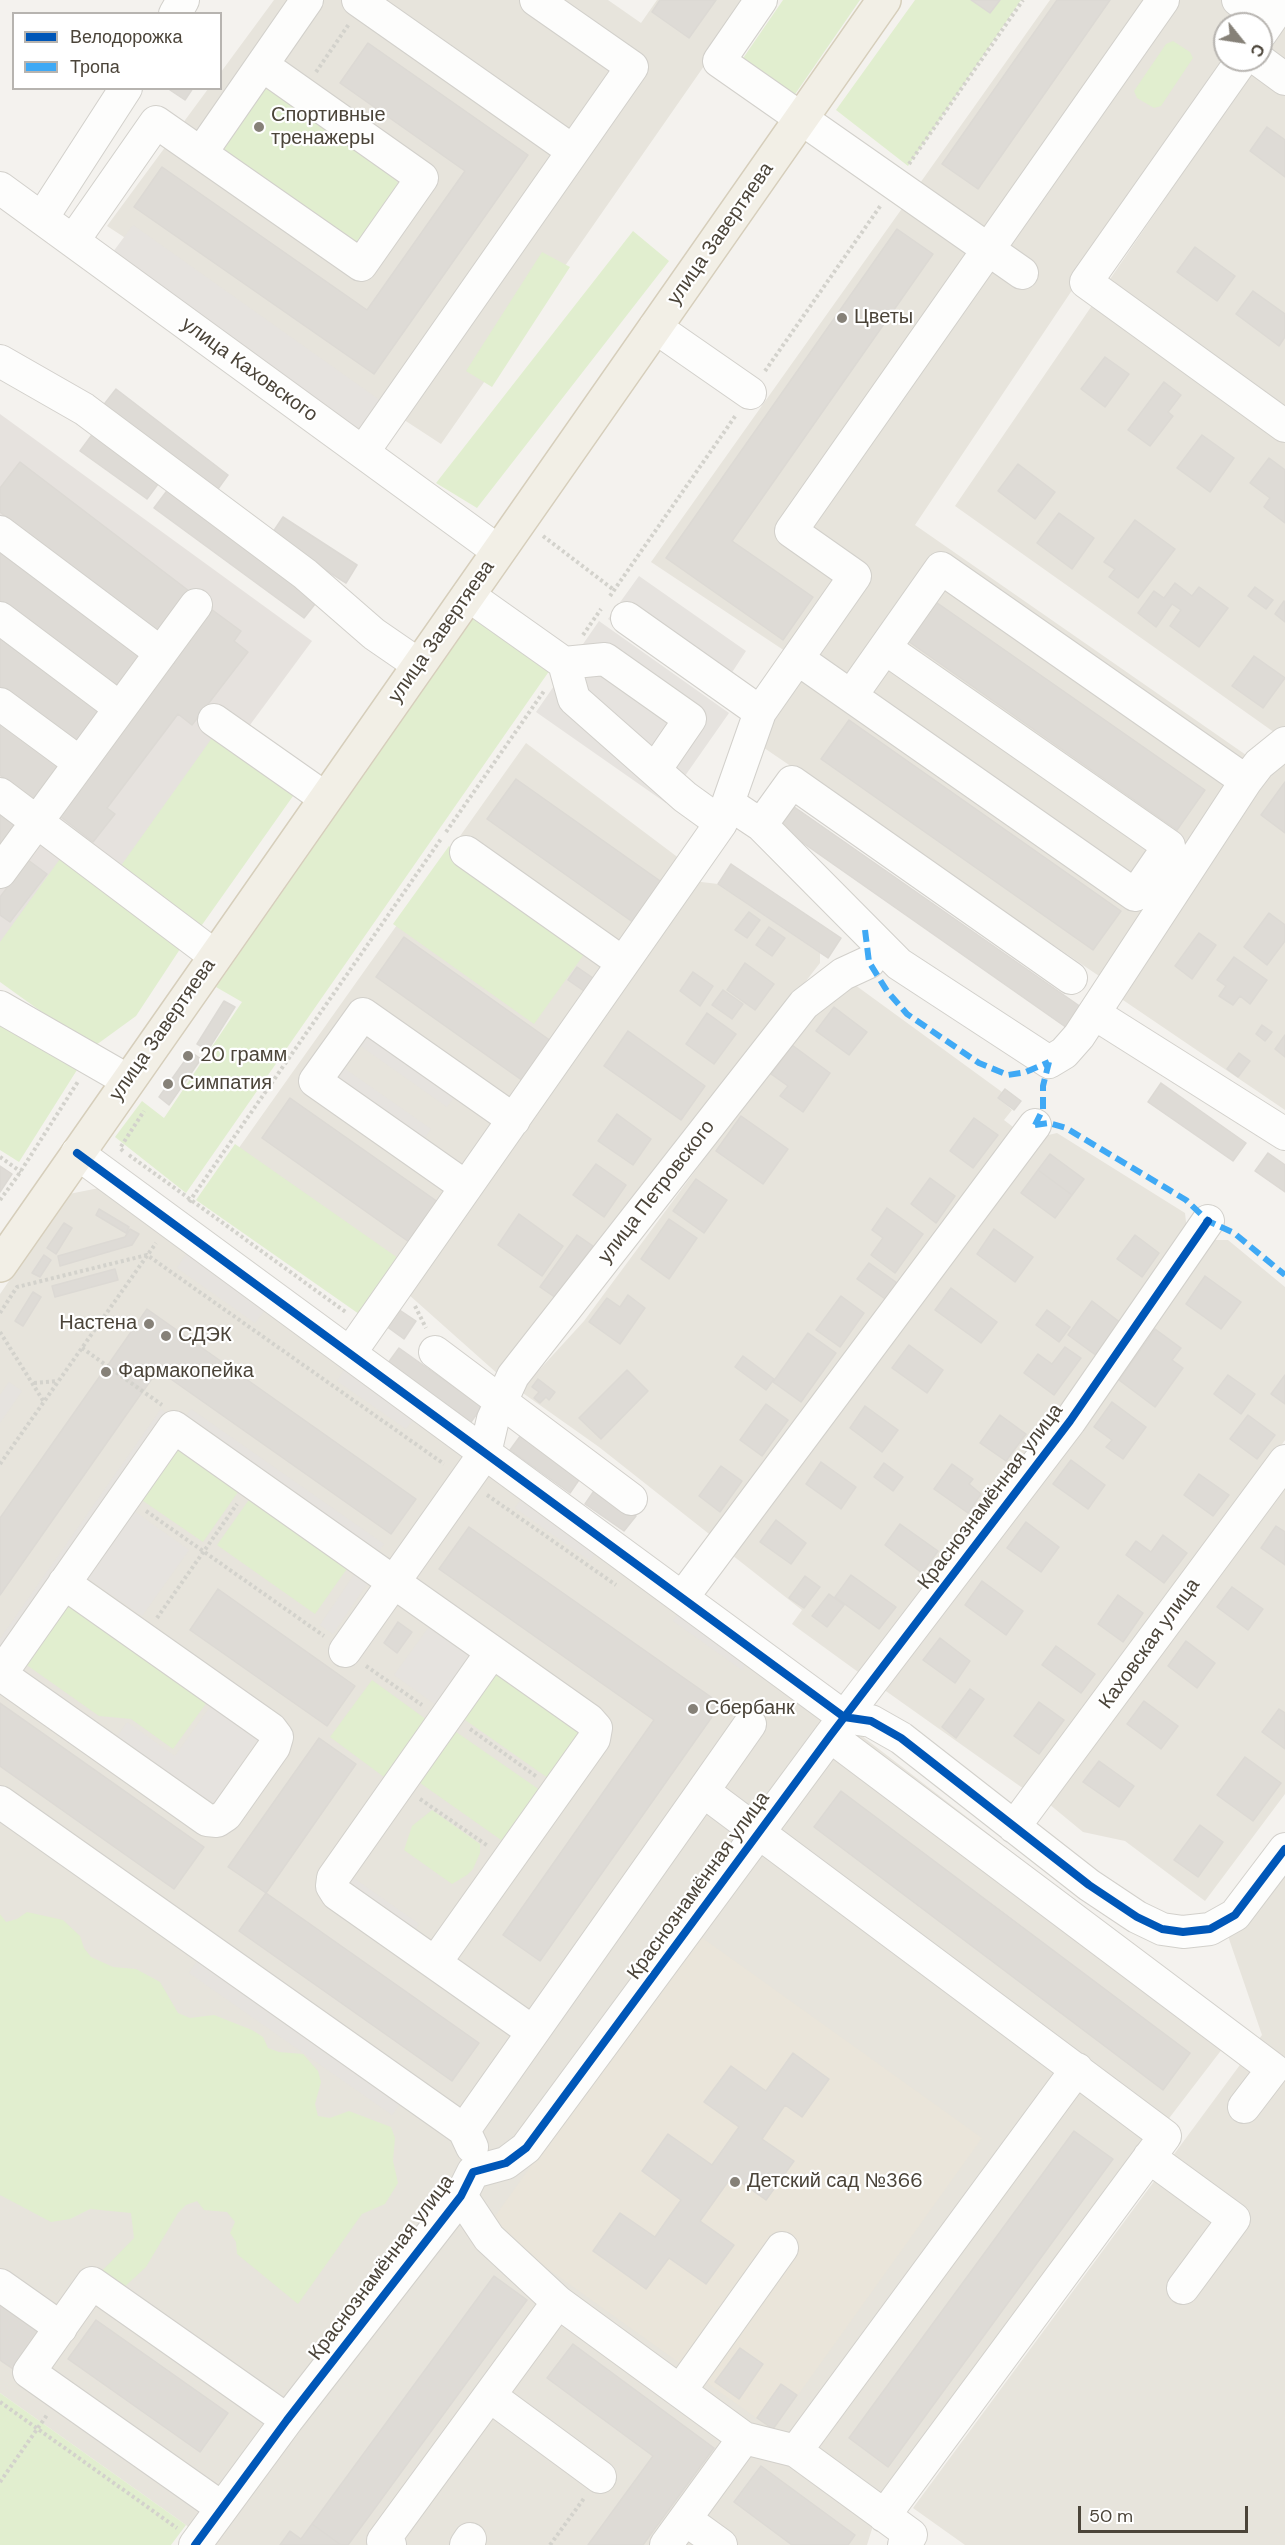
<!DOCTYPE html>
<html>
<head>
<meta charset="utf-8">
<style>
  body { margin:0 }
  #map { position:relative; width:1285px; height:2545px; overflow:hidden; background:#f4f2ee; font-family:"DM Sans",sans-serif }
  canvas { display:block }
  .legend { position:absolute; left:12px; top:12px; width:210px; height:78px; box-sizing:border-box; background:#fff; border:2px solid #b7b4b0; margin:0; padding:8px 10px; list-style:none; font-size:18px; color:#4b4439 }
  .legend li { display:flex; align-items:center; gap:12px; height:30px }
  .legend b { width:30px; border:2px solid #b7b4b0 }
  .north { position:absolute; left:1213px; top:12px; width:60px; height:60px; box-sizing:border-box; background:#fff; border:2px solid #b7b4b0; border-radius:50%; rotate:120deg; font-size:16px; font-weight:700; line-height:24px; text-align:center; color:#4b4439 }
  .north::after { content:''; display:block; margin:auto; width:21px; height:27px; background:#868178; clip-path:polygon(50% 0,100% 100%,50% 72%,0 100%) }
  .scale { position:absolute; left:1078px; top:2506px; width:170px; height:27px; box-sizing:border-box; border:3px solid #4b4439; border-top:0; padding-left:8px; font-size:18px; line-height:21px; white-space:nowrap; color:#4b4439; -webkit-text-stroke:4px #fff; paint-order:stroke }
</style>
</head>
<body>
<div id="map">
<canvas width="1285" height="2545"></canvas>
<ul class="legend">
<li><b style="height:8px;background:#0057b8"></b>Велодорожка</li>
<li><b style="height:8px;background:#3fa9f5"></b>Тропа</li>
</ul>
<div class="north">С</div>
<div class="scale">50 m</div>
</div>
<script>
const ctx = document.querySelector('canvas').getContext('2d');
ctx.lineJoin = 'round';
function paint(path, color) { ctx.fillStyle = color; ctx.fill(path, 'evenodd'); }
const toPath = rows => new Path2D(rows.map(r => 'M' + r).join(''));
function strokePath(path, color, width, dash) { ctx.strokeStyle = color; ctx.lineWidth = width; ctx.lineCap = dash ? 'butt' : 'round'; ctx.setLineDash(dash || []); ctx.stroke(path); }
function write(font, color, halo, rows, align = 'center') {
  ctx.font = font + ' "DM Sans",sans-serif'; ctx.lineWidth = 4.5; ctx.setLineDash([]); ctx.textBaseline = 'middle'; ctx.strokeStyle = halo; ctx.fillStyle = color; for (const [text, x, y, turn = 0] of rows) {
    ctx.save(); ctx.translate(x, y); ctx.rotate((+turn || 0) * Math.PI / 180); ctx.textAlign = isNaN(turn) ? turn : align; if (halo) ctx.strokeText(text, 0, 0); ctx.fillText(text, 0, 0); ctx.restore();
  }
}
paint(toPath([
  [274,0,608,0,641,23,657,0,750,0,441,444,107,226,208,89,220,88,221,72],
  [1050,0,1266,0,1250,24,1225,24,1226,60,915,525,1259,764,1129,960,1099,976,751,739,797,659,651,562],
  [1285,23,1285,740,955,506],
  [526,743,684,862,390,1280,231,1159],
  [1285,746,1285,1110,1120,998],
  [693,881,718,884,820,953,820,963,499,1375,408,1294],
  [851,982,1002,1092,998,1098,1012,1110,1004,1120,1017,1130,718,1541,599,1447,520,1391,584,1321,798,1032],
  [1057,1133,1185,1213,1188,1239,865,1677,792,1624,802,1610,732,1555,1044,1136],
  [99,1188,801,1689,1239,2027,884,2490,867,2545,208,2545,186,2525,0,2393,0,1294,69,1194],
  [1210,1240,1228,1240,1285,1287,1285,1440,1031,1794,883,1689],
  [1285,1484,1285,1794,1205,1901,1125,1841,1083,1832,1049,1804],
  [1285,1863,1285,2545,965,2545,913,2508,1262,2035,1228,1936]
]), '#e7e4dc');
paint(toPath([
  [0,414,312,641,162,844,0,964]
]), '#e6e2de');
paint(toPath([
  [697,1934,982,2138,773,2430,488,2226]
]), '#eae5da');
paint(toPath([
  [783,0,860,0,789,103,737,67],
  [915,0,1021,0,908,166,836,110],
  [1173,41,1190,52,1193,58,1161,106,1154,108,1137,98,1134,91,1166,44],
  [260,89,271,90,392,175,398,183,397,193,363,242,355,245,224,158,220,139],
  [633,231,669,261,477,508,436,483],
  [542,252,570,267,492,387,466,371],
  [477,613,552,667,186,1193,115,1137,142,1101,164,1118,242,1002,216,987],
  [217,731,298,789,197,932,115,874],
  [449,846,590,946,534,1024,393,924],
  [65,852,186,940,136,1016,92,1048,0,982,0,942],
  [0,1010,82,1062,19,1162,0,1150],
  [235,1144,398,1258,359,1314,196,1200],
  [175,1433,245,1482,203,1542,133,1494],
  [253,1494,351,1563,315,1614,217,1545],
  [66,1597,210,1698,173,1749,131,1719,99,1716,21,1661],
  [494,1663,591,1732,555,1783,458,1715],
  [372,1680,427,1720,384,1777,330,1737],
  [449,1727,547,1795,511,1847,413,1778],
  [432,1810,480,1844,480,1853,473,1869,467,1875,452,1884,404,1850,412,1826],
  [27,1912,63,1920,80,1936,84,1948,91,1957,113,1967,136,1969,160,1982,178,2013,190,2018,214,2015,252,2030,263,2037,268,2048,279,2052,303,2054,318,2071,321,2082,315,2104,318,2116,330,2118,349,2111,391,2127,395,2138,393,2161,398,2183,385,2204,362,2214,298,2304,237,2254,236,2242,230,2233,235,2222,227,2212,204,2210,197,2201,186,2205,178,2213,146,2267,120,2291,100,2273,134,2238,131,2213,90,2209,70,2219,51,2222,0,2195,0,1914,6,1922,17,1919],
  [0,2393,186,2525,171,2545,0,2545]
]), '#e1eecf');
paint(toPath([
  [133,225,381,401,358,432,110,256],
  [639,576,746,651,729,677,741,712,608,619],
  [599,621,729,713,666,803,536,712],
  [365,1028,457,1093,447,1107,355,1042],
  [344,1068,431,1129,422,1142,335,1080],
  [186,1254,265,1310,255,1323,177,1268],
  [346,1367,416,1416,406,1429,337,1381],
  [9,1382,22,1391,0,1423,0,1395],
  [161,1409,175,1419,0,1669,0,1639],
  [191,1409,384,1544,372,1560,180,1426],
  [524,1495,599,1548,590,1561,515,1508],
  [127,1506,189,1550,142,1616,80,1573],
  [358,1569,371,1578,333,1634,320,1625],
  [682,1608,751,1656,742,1670,673,1621],
  [434,1620,478,1652,439,1707,394,1675],
  [212,1704,260,1737,213,1804,117,1737,127,1722,175,1756],
  [348,1874,419,1924,409,1939,338,1888],
  [199,1958,402,2101,392,2115,189,1973]
]), '#e6e3df');
const building = toPath([
  [660,0,716,0,689,38,652,12,660,0],
  [971,0,1000,0,990,13,971,0],
  [1057,0,1110,0,978,189,942,164,1057,0],
  [368,43,528,155,374,374,134,207,162,167,367,310,465,171,340,83,368,43],
  [167,88,193,88,185,100,167,88],
  [1267,127,1285,140,1285,177,1250,151,1267,127],
  [897,229,933,254,732,541,813,597,783,640,666,558,897,229],
  [1195,247,1235,276,1217,301,1177,272,1195,247],
  [1253,291,1285,314,1285,337,1279,346,1236,314,1253,291],
  [1105,357,1129,374,1105,407,1081,389,1105,357],
  [1164,382,1181,395,1168,412,1173,416,1150,446,1128,430,1164,382],
  [116,389,228,475,215,493,102,407,116,389],
  [94,432,161,480,147,499,80,451,94,432],
  [1202,435,1234,458,1210,492,1177,468,1202,435],
  [1269,458,1285,470,1285,523,1264,507,1270,498,1250,483,1269,458],
  [20,462,193,594,161,636,0,512,0,488,20,462],
  [1018,464,1055,492,1035,519,998,491,1018,464],
  [169,488,319,599,304,618,154,508,169,488],
  [1059,513,1094,538,1072,569,1037,543,1059,513],
  [283,517,357,565,346,583,271,535,283,517],
  [1135,520,1175,549,1138,598,1109,577,1115,569,1104,562,1135,520],
  [0,549,145,660,119,694,0,604,0,549],
  [1175,583,1192,596,1199,587,1228,608,1199,647,1170,626,1181,610,1172,604,1156,627,1138,613,1154,591,1164,598,1175,583],
  [1255,587,1273,600,1266,609,1248,596,1255,587],
  [933,600,1205,790,1177,830,905,639,933,600],
  [1284,601,1285,602,1285,622,1275,614,1284,601],
  [211,609,241,631,234,641,248,652,192,725,178,714,107,808,115,814,93,842,56,813,211,609],
  [0,632,107,714,78,751,0,691,0,632],
  [1254,656,1285,678,1263,708,1232,686,1254,656],
  [0,718,67,769,39,805,0,775,0,718],
  [849,720,1121,911,1093,950,821,759,849,720],
  [516,779,663,883,634,923,487,819,516,779],
  [1285,782,1285,833,1261,815,1285,782],
  [790,804,1081,1007,1067,1028,776,824,790,804],
  [0,806,26,825,0,859,0,806],
  [28,860,47,874,10,922,0,915,0,897,28,860],
  [731,864,841,938,828,958,718,884,731,864],
  [749,912,760,920,747,938,735,930,749,912],
  [1269,913,1285,925,1285,941,1267,965,1244,947,1269,913],
  [769,927,785,938,772,956,756,945,769,927],
  [1199,933,1216,945,1192,979,1175,966,1199,933],
  [404,937,551,1041,523,1081,376,977,404,937],
  [1234,957,1267,980,1250,1004,1240,996,1233,1005,1219,996,1226,986,1217,980,1234,957],
  [745,963,774,984,755,1010,727,990,745,963],
  [577,967,593,978,584,991,568,980,577,967],
  [693,972,713,986,700,1006,680,991,693,972],
  [723,990,743,1004,732,1019,712,1005,723,990],
  [224,1001,235,1007,208,1050,197,1044,224,1001],
  [834,1007,867,1032,849,1055,816,1031,834,1007],
  [707,1013,736,1034,714,1064,686,1044,707,1013],
  [1262,1025,1272,1032,1265,1041,1256,1034,1262,1025],
  [628,1031,705,1086,681,1120,604,1066,628,1031],
  [1285,1035,1285,1057,1275,1049,1285,1035],
  [792,1045,830,1073,803,1112,780,1096,788,1086,771,1074,792,1045],
  [191,1052,201,1059,169,1105,159,1097,191,1052],
  [1239,1053,1250,1061,1238,1077,1227,1069,1239,1053],
  [1161,1083,1246,1143,1233,1161,1148,1102,1161,1083],
  [1005,1089,1021,1101,1014,1110,998,1098,1005,1089],
  [290,1098,438,1202,409,1242,262,1138,290,1098],
  [617,1114,651,1139,633,1165,598,1141,617,1114],
  [741,1116,788,1149,763,1184,716,1151,741,1116],
  [974,1118,998,1135,973,1168,950,1151,974,1118],
  [1268,1153,1285,1165,1285,1192,1255,1171,1268,1153],
  [1050,1154,1084,1179,1072,1195,1038,1170,1050,1154],
  [596,1164,626,1185,604,1217,573,1195,596,1164],
  [0,1166,12,1174,0,1192,0,1166],
  [1038,1170,1072,1195,1055,1218,1021,1193,1038,1170],
  [930,1178,955,1196,936,1223,911,1204,930,1178],
  [696,1179,727,1200,704,1233,673,1211,696,1179],
  [887,1208,923,1234,895,1273,871,1255,883,1238,872,1230,887,1208],
  [99,1209,129,1227,126,1233,96,1215,99,1209],
  [519,1214,563,1246,542,1276,498,1245,519,1214],
  [669,1219,697,1238,669,1279,641,1259,669,1219],
  [64,1223,72,1228,56,1254,47,1248,64,1223],
  [130,1229,139,1234,132,1245,60,1266,58,1256,125,1237,130,1229],
  [994,1229,1033,1257,1015,1282,977,1254,994,1229],
  [577,1235,593,1246,556,1298,540,1287,577,1235],
  [1135,1235,1159,1253,1142,1277,1117,1259,1135,1235],
  [44,1255,51,1260,40,1277,32,1273,44,1255],
  [869,1263,900,1285,888,1301,857,1279,869,1263],
  [115,1269,118,1280,55,1297,52,1286,115,1269],
  [1205,1276,1241,1302,1221,1329,1186,1304,1205,1276],
  [951,1288,997,1322,981,1343,935,1310,951,1288],
  [33,1292,41,1297,23,1326,15,1321,33,1292],
  [628,1295,645,1308,620,1344,589,1322,607,1298,620,1307,628,1295],
  [841,1296,864,1313,840,1347,816,1330,841,1296],
  [1092,1301,1121,1323,1097,1356,1068,1335,1092,1301],
  [147,1309,416,1499,391,1534,158,1370,144,1390,108,1365,147,1309],
  [398,1309,416,1321,404,1339,386,1326,398,1309],
  [1047,1310,1070,1327,1059,1342,1036,1325,1047,1310],
  [1155,1329,1181,1348,1172,1360,1183,1368,1155,1407,1119,1380,1155,1329],
  [808,1333,836,1353,801,1402,773,1382,808,1333],
  [909,1345,943,1370,927,1393,892,1368,909,1345],
  [1065,1347,1081,1358,1054,1395,1024,1373,1038,1354,1052,1364,1065,1347],
  [399,1348,482,1407,471,1422,388,1363,399,1348],
  [743,1356,774,1379,766,1390,735,1367,743,1356],
  [107,1366,143,1391,0,1595,0,1518,107,1366],
  [627,1370,648,1391,601,1439,579,1418,627,1370],
  [1228,1375,1255,1394,1241,1414,1214,1394,1228,1375],
  [1285,1375,1285,1404,1271,1394,1285,1375],
  [538,1379,555,1392,549,1400,546,1397,540,1403,534,1398,539,1392,532,1387,538,1379],
  [1112,1402,1146,1427,1123,1459,1106,1447,1112,1440,1094,1427,1112,1402],
  [766,1404,788,1420,762,1456,740,1440,766,1404],
  [865,1406,898,1430,882,1452,850,1428,865,1406],
  [1000,1415,1026,1434,1006,1461,980,1443,1000,1415],
  [1248,1415,1275,1435,1257,1459,1230,1439,1248,1415],
  [521,1435,581,1477,570,1493,510,1450,521,1435],
  [1071,1460,1105,1485,1088,1509,1053,1484,1071,1460],
  [821,1462,856,1487,841,1509,806,1484,821,1462],
  [884,1463,903,1477,893,1491,874,1477,884,1463],
  [952,1464,973,1479,969,1484,981,1494,968,1513,934,1489,952,1464],
  [721,1466,742,1481,720,1512,699,1496,721,1466],
  [1199,1474,1229,1495,1213,1516,1184,1495,1199,1474],
  [596,1488,636,1516,624,1531,585,1504,596,1488],
  [776,1520,806,1543,791,1564,760,1542,776,1520],
  [1026,1522,1059,1547,1041,1572,1007,1548,1026,1522],
  [900,1524,938,1551,922,1573,885,1545,900,1524],
  [1276,1526,1285,1532,1285,1565,1261,1548,1276,1526],
  [469,1527,721,1704,540,1961,503,1935,654,1720,439,1569,469,1527],
  [1163,1535,1187,1553,1164,1583,1126,1555,1136,1541,1151,1552,1163,1535],
  [851,1575,896,1607,879,1629,835,1597,851,1575],
  [805,1576,820,1587,804,1608,789,1598,805,1576],
  [982,1581,1023,1611,1006,1635,965,1605,982,1581],
  [1232,1587,1263,1609,1248,1630,1217,1607,1232,1587],
  [218,1589,355,1686,327,1726,190,1630,218,1589],
  [829,1594,844,1605,827,1627,812,1616,829,1594],
  [1118,1595,1143,1613,1123,1642,1098,1624,1118,1595],
  [398,1622,412,1632,397,1653,384,1643,398,1622],
  [940,1638,970,1661,955,1683,923,1660,940,1638],
  [1186,1641,1215,1663,1197,1688,1168,1666,1186,1641],
  [1056,1646,1095,1674,1081,1693,1042,1665,1056,1646],
  [970,1689,984,1699,956,1738,942,1727,970,1689],
  [1144,1701,1178,1726,1161,1749,1127,1724,1144,1701],
  [1039,1702,1064,1720,1039,1754,1014,1736,1039,1702],
  [0,1703,204,1847,174,1889,0,1766,0,1703],
  [1279,1709,1285,1713,1285,1749,1262,1732,1279,1709],
  [319,1738,356,1764,266,1893,228,1867,319,1738],
  [1245,1757,1281,1783,1253,1821,1217,1795,1245,1757],
  [1099,1761,1134,1786,1119,1807,1083,1782,1099,1761],
  [841,1791,1190,2053,1163,2090,814,1827,841,1791],
  [1200,1825,1223,1842,1198,1877,1174,1860,1200,1825],
  [266,1893,479,2043,452,2081,239,1931,266,1893],
  [793,2053,829,2079,802,2117,785,2105,762,2139,794,2161,766,2200,732,2176,700,2221,734,2245,706,2284,669,2258,646,2289,593,2251,620,2213,655,2237,681,2200,642,2171,668,2134,712,2165,739,2127,704,2102,731,2066,766,2091,793,2053],
  [1074,2131,1113,2159,888,2467,849,2438,1074,2131],
  [494,2276,527,2300,348,2545,341,2545,312,2524,494,2276],
  [0,2305,42,2335,16,2371,0,2360,0,2305],
  [96,2320,228,2413,200,2452,68,2359,96,2320],
  [573,2344,714,2448,643,2545,588,2545,653,2456,547,2378,573,2344],
  [740,2348,763,2364,739,2399,715,2382,740,2348],
  [781,2384,797,2395,773,2429,757,2418,781,2384],
  [761,2466,855,2535,848,2545,792,2545,734,2502,761,2466],
  [312,2524,341,2545,280,2545,290,2531,301,2539,312,2524]
]);
paint(building, '#dedbd6');
strokePath(building, '#dcd9d4', 1.5);
const minor = toPath([
  [358,0,573,151],
  [761,0,719,61,1022,273],
  [1238,0,1269,21],
  [175,14,183,0],
  [1261,33,1284,0],
  [1242,60,1086,282,1285,426],
  [1259,60,1285,79],
  [201,153,307,0],
  [0,188,498,551],
  [42,218,126,88],
  [73,241,156,122,361,265,422,178,262,65],
  [655,327,750,393],
  [0,361,84,409,305,574,374,634,419,665],
  [363,452,632,67,536,0],
  [0,532,161,653],
  [468,595,564,663,574,699,685,797,721,823],
  [0,618,120,708],
  [627,618,760,712],
  [798,659,1135,895,1169,846,885,648],
  [564,663,605,659,690,719,655,770],
  [851,696,941,568,1246,781],
  [0,704,80,763],
  [214,720,325,798],
  [0,794,215,956],
  [728,803,761,825,899,964,1049,1062,1064,1053,1079,1036,1246,781,1259,764,1285,743],
  [761,825,792,782,1071,978],
  [466,852,623,963],
  [0,872,196,605],
  [0,1007,127,1080],
  [1095,1014,1285,1134],
  [77,1153,844,1717,871,1721,901,1738,1089,1885,1137,1917,1162,1929,1183,1932,1210,1929,1235,1915,1285,1849],
  [466,1187,315,1081,363,1014,514,1120],
  [435,1352,631,1499],
  [350,1353,721,823,760,712,855,576,791,531,1163,0],
  [682,1598,1035,1125],
  [345,1651,485,1453,493,1419,513,1376,804,1004,843,974,869,962],
  [492,1652,333,1878,332,1886,337,1894,533,2032],
  [0,1674,207,1820,217,1821,226,1815,274,1747,277,1737,271,1729,64,1583],
  [0,1675,174,1427,589,1720,596,1728,594,1739,435,1963],
  [830,1736,1273,2069,1244,2107],
  [703,1791,750,1724],
  [0,1802,464,2130,472,2147],
  [1014,1827,1285,1461],
  [464,2130,703,1791,1165,2136,884,2516],
  [1149,2157,1234,2219,1183,2288],
  [461,2196,489,2238,558,2302,744,2438,796,2451,911,2535,904,2545],
  [0,2285,61,2328],
  [680,2391,782,2248],
  [490,2396,600,2477],
  [796,2451,1077,2069],
  [222,2508,29,2372,92,2283,287,2420],
  [685,2519,721,2545],
  [195,2545,287,2420,461,2196,473,2172,506,2163,526,2148,830,1736,1070,1421,1208,1221],
  [390,2545,383,2541,558,2302],
  [466,2545,470,2539],
  [666,2545,744,2438]
]);
const major = toPath([
  [0,1265,884,0]
]);
strokePath(minor, '#d2d0cb', 34);
strokePath(major, '#d6cebb', 36);
strokePath(toPath([
  [316,72,349,24],
  [909,164,1023,0],
  [765,371,881,205],
  [543,536,614,590],
  [610,596,736,415],
  [583,635,601,609],
  [446,832,544,691],
  [123,1151,120,1148,144,1111],
  [129,1155,347,1313],
  [0,1157,21,1172],
  [0,1200,17,1177,79,1080],
  [189,1202,441,839],
  [415,1306,426,1328],
  [0,1313,17,1287,147,1255,444,1464],
  [0,1332,44,1402],
  [82,1348,162,1405],
  [34,1383,58,1381],
  [0,1464,156,1243],
  [487,1495,616,1585],
  [146,1511,324,1636],
  [157,1618,237,1504],
  [366,1666,422,1705],
  [470,1729,537,1777],
  [420,1799,488,1846],
  [0,2402,177,2528],
  [0,2482,47,2415],
  [550,2545,585,2497]
]), '#d3d2cc', 4, [3, 3]);
strokePath(minor, '#fdfdfc', 32);
strokePath(major, '#f2efe6', 33);
strokePath(toPath([
  [865,930,869,962,887,991,907,1014,979,1063,1008,1075,1026,1072,1049,1062],
  [1035,1125,1049,1123,1066,1128,1186,1200,1208,1221,1234,1233,1285,1275],
  [1035,1125,1043,1109,1043,1086,1049,1062]
]), '#3fa9f5', 6, [12, 6]);
strokePath(toPath([
  [77,1153,844,1717,871,1721,901,1738,1089,1885,1137,1917,1162,1929,1183,1932,1210,1929,1235,1915,1285,1849],
  [195,2545,287,2420,461,2196,473,2172,506,2163,526,2148,830,1736,1070,1421,1208,1221]
]), '#0057b8', 8);
for (const [x, y, r, color] of [
  [259,127,6,"#868178"],
  [842,318,6,"#868178"],
  [188,1056,6,"#868178"],
  [168,1084,6,"#868178"],
  [149,1324,6,"#868178"],
  [166,1336,6,"#868178"],
  [106,1372,6,"#868178"],
  [693,1709,6,"#868178"],
  [735,2182,6,"#868178"]
]) { const dot = new Path2D(); dot.arc(x, y, r, 0, 2 * Math.PI); ctx.fillStyle = color; ctx.fill(dot); strokePath(dot, '#fff', 2); }
write('20px', '#4b4439', '#fff', [
  ["Спортивные",271,116],
  ["тренажеры",271,139],
  ["Цветы",854,318],
  ["20 грамм",200,1056],
  ["Симпатия",180,1084],
  ["Настена",137,1324,"right"],
  ["СДЭК",178,1336],
  ["Фармакопейка",118,1372],
  ["Сбербанк",705,1709],
  ["Детский сад №366",747,2182]
], 'left');
write('20px', '#4b4439', '#fff', [
  ["улица Завертяева",721,234,-55],
  ["улица Каховского",249,370,36],
  ["улица Завертяева",442,632,-55],
  ["улица Завертяева",163,1030,-55],
  ["улица Петровского",657,1192,-52],
  ["Краснознамённая улица",991,1497,-53],
  ["Каховская улица",1150,1644,-54],
  ["Краснознамённая улица",699,1886,-54],
  ["Краснознамённая улица",382,2268,-53]
]);
</script>
</body>
</html>
